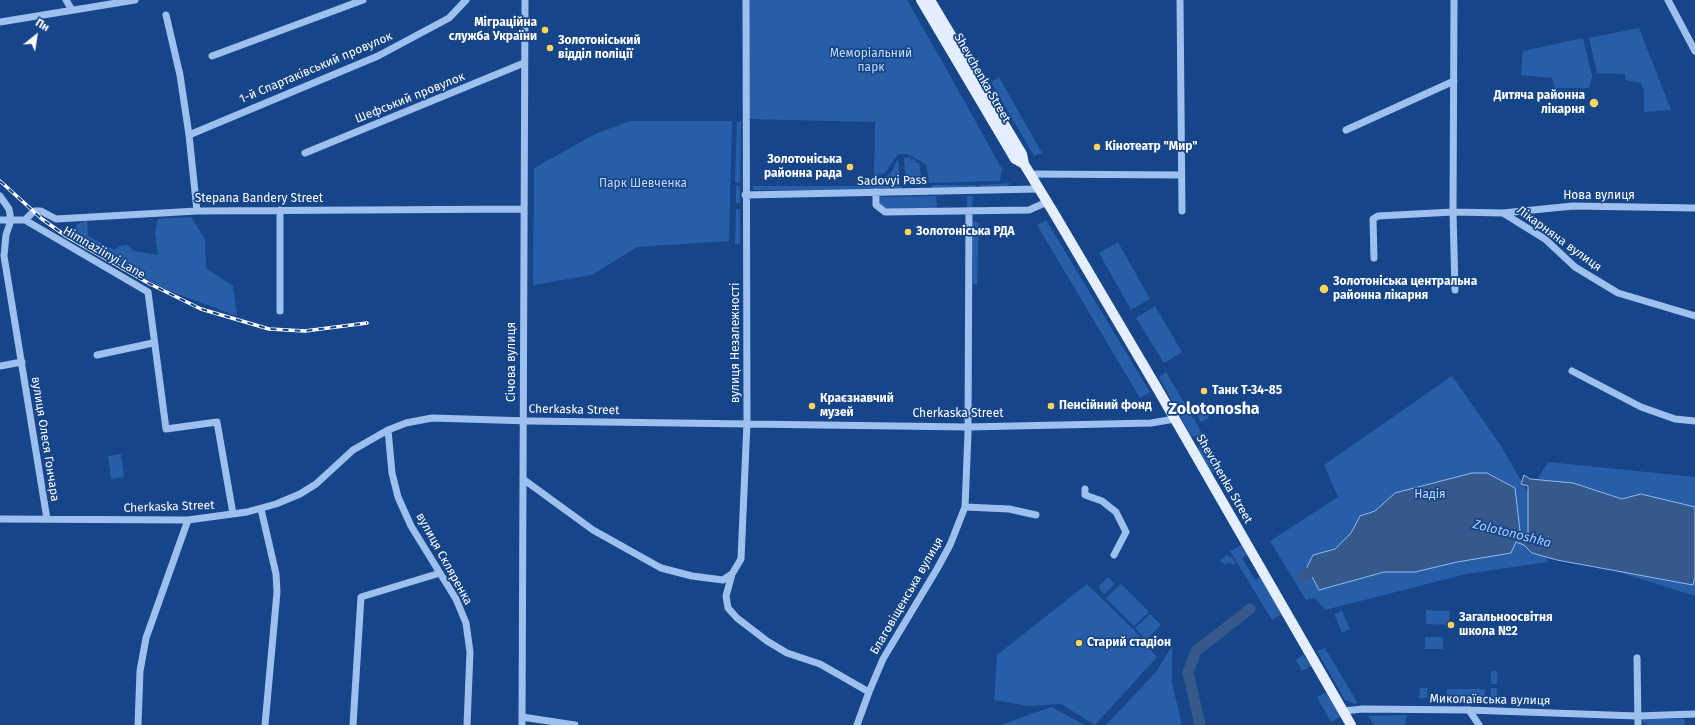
<!DOCTYPE html>
<html>
<head>
<meta charset="utf-8">
<style>
  body { margin:0 }
  #map { position:relative; width:1695px; height:725px; overflow:hidden; background:#164589; font-family:"Fira Sans",sans-serif }
  canvas { display:block }
  .north { position:absolute; left:16px; top:16px; width:40px; height:40px; -webkit-text-stroke:3px #164589; paint-order:stroke; rotate:30deg; font-size:11px; font-weight:700; line-height:16px; text-align:center; color:#fff }
  .north::after { content:''; display:block; margin:auto; width:14px; height:18px; background:#fff; clip-path:polygon(50% 0,100% 100%,50% 72%,0 100%) }
</style>
</head>
<body>
<div id="map">
<canvas width="1695" height="725"></canvas>
<div class="north">Пн</div>
</div>
<script>
const ctx = document.querySelector('canvas').getContext('2d');
ctx.lineJoin = 'round';
function paint(path, color) { ctx.fillStyle = color; ctx.fill(path, 'evenodd'); }
const toPath = rows => new Path2D(rows.map(r => 'M' + r).join(''));
function strokePath(path, color, width, dash) { ctx.strokeStyle = color; ctx.lineWidth = width; ctx.lineCap = dash ? 'butt' : 'round'; ctx.setLineDash(dash || []); ctx.stroke(path); }
function write(font, color, halo, rows, align = 'center') {
  ctx.font = font + ' "Fira Sans",sans-serif'; ctx.lineWidth = 3.5; ctx.setLineDash([]); ctx.textBaseline = 'middle'; ctx.strokeStyle = halo; ctx.fillStyle = color; for (const [text, x, y, turn = 0] of rows) {
    ctx.save(); ctx.translate(x, y); ctx.rotate((+turn || 0) * Math.PI / 180); ctx.textAlign = isNaN(turn) ? turn : align; if (halo) ctx.strokeText(text, 0, 0); ctx.fillText(text, 0, 0); ctx.restore();
  }
}
paint(toPath([
  [749,0,907,0,947,70,1002,169,1000,181,929,183,926,164,907,154,898,154,885,173,874,176,875,122,749,119],
  [1639,28,1671,110,1644,112,1644,91,1641,83,1625,80,1625,74,1597,73,1589,38],
  [1583,38,1592,76,1589,88,1555,88,1552,78,1521,75,1523,51],
  [999,77,1042,153,1034,156,991,82],
  [631,121,732,121,729,241,637,247,592,275,533,285,534,168,597,133],
  [741,121,740,183,735,182,737,122],
  [911,157,911,160,915,159,916,163,919,163,922,181,906,182,904,158],
  [898,159,900,180,880,182,891,173],
  [1010,183,1005,190,980,190,980,185],
  [932,185,976,185,976,190,932,191],
  [736,186,740,186,740,203,736,203],
  [753,186,902,186,902,190,753,190],
  [936,196,937,208,887,209,880,206,880,197],
  [967,196,973,196,972,210,967,210],
  [736,209,740,209,740,244,735,244],
  [191,217,205,239,206,268,233,286,237,316,164,289,77,238,76,225,87,220,88,236,114,250,120,246,128,245,134,251,158,255,155,233,158,219],
  [1046,220,1150,392,1140,398,1037,225],
  [973,221,979,223,977,285,973,283],
  [1118,242,1150,299,1131,310,1099,253],
  [1155,306,1182,352,1164,363,1136,318],
  [1166,372,1222,467,1212,473,1198,449,1204,438,1191,436,1159,377],
  [1452,376,1501,446,1531,498,1548,562,1466,574,1325,610,1315,598,1306,600,1270,541,1338,497,1324,465],
  [1201,409,1202,411,1205,409,1209,418,1201,422,1197,415,1199,414,1198,411],
  [121,454,124,477,111,479,108,456],
  [1548,462,1695,477,1695,596,1583,561,1537,500,1537,480],
  [1241,545,1247,555,1242,558,1255,580,1260,577,1281,614,1272,620,1230,551],
  [1228,555,1229,557,1231,556,1236,564,1232,564,1230,562,1224,565,1220,560],
  [1108,577,1115,584,1104,594,1098,587],
  [1087,584,1134,630,1157,657,1095,725,1061,704,1028,706,994,700,997,655],
  [1121,584,1149,612,1134,626,1106,598],
  [1426,610,1450,611,1449,625,1426,624],
  [1342,611,1350,629,1342,633,1334,614],
  [1150,614,1161,625,1146,640,1135,628],
  [1425,637,1443,637,1443,649,1425,649],
  [1172,646,1172,683,1182,725,1106,725,1156,672],
  [1325,648,1357,702,1355,704,1345,700,1317,651],
  [1303,655,1312,666,1302,671,1296,660],
  [1491,671,1497,671,1497,684,1491,684],
  [1420,688,1428,688,1427,698,1419,698],
  [1491,688,1497,688,1497,699,1490,699],
  [1447,689,1485,689,1484,699,1447,699],
  [1327,692,1341,716,1331,722,1317,697],
  [1051,707,1085,725,1001,725],
  [1407,715,1405,725,1374,725,1368,716],
  [1639,719,1684,719,1685,725,1647,725]
]), '#285ea8');
const water = toPath([
  [1472,473,1487,473,1515,488,1520,531,1528,535,1528,486,1521,484,1524,475,1530,479,1573,483,1622,499,1641,494,1695,507,1695,577,1693,585,1557,560,1532,553,1524,545,1516,542,1511,553,1457,562,1415,572,1384,572,1319,590,1307,567,1313,555,1335,549,1351,533,1360,516,1375,511,1395,493,1472,473]
]);
paint(water, '#36598b');
strokePath(water, '#90baf2', 1);
strokePath(toPath([
  [1303,577,1321,565],
  [1200,725,1188,672,1196,651,1250,609]
]), '#36598b', 11);
strokePath(toPath([
  [66,0,72,10],
  [746,0,747,423,741,559,732,574,726,596,728,608,737,618,767,641,787,653,820,664,869,692],
  [1180,0,1182,211],
  [1454,0,1453,212,1455,290],
  [1668,0,1695,51],
  [166,15,180,75,189,135,197,211],
  [0,22,135,0],
  [212,56,363,0],
  [1346,130,1454,81],
  [189,135,378,56,449,18,466,0],
  [305,153,524,63],
  [1029,174,1181,175],
  [876,192,876,205,885,212,1029,210,1047,202],
  [745,195,1039,189],
  [0,196,9,209,11,220,6,235,4,256,47,519],
  [280,210,280,311],
  [1503,213,1545,239,1575,267,1618,293,1695,316],
  [0,220,25,220,34,211,41,211,56,219,197,211,524,209],
  [25,220,148,292,166,429,217,422,233,514],
  [1374,258,1373,219,1378,216,1453,212,1503,213,1573,206,1695,208],
  [97,355,153,343],
  [0,366,22,362],
  [1572,371,1641,407,1675,419,1695,421],
  [388,430,392,473,398,497,411,526,456,599,466,623,470,652,467,725],
  [523,479,593,530,661,568,692,576,723,580,732,574],
  [1085,489,1085,495,1102,501,1116,512,1126,532,1114,555],
  [965,507,1009,509,1036,515],
  [261,509,276,574,277,592,265,725],
  [0,519,188,520,247,512,276,504,300,494,316,484,353,450,388,430,406,423,432,418,530,421,968,427,1151,423,1175,419],
  [1637,658,1638,725],
  [1469,710,1479,725],
  [1343,711,1363,709,1469,710,1637,716,1695,714],
  [522,717,575,725],
  [138,725,140,671,146,638,188,520],
  [353,725,361,597,440,573],
  [522,725,525,0],
  [857,725,869,692,883,659,937,569,950,545,965,507,968,433,969,211]
]), '#9dc0ef', 7);
strokePath(toPath([
  [921,0,1015,159,1024,164],
  [930,0,1022,154,1024,164,1055,215,1157,388,1351,725]
]), '#e5eeff', 10);
const rail = toPath([
  [0,181,42,219,66,236,150,284,201,309,269,329,305,331,367,323]
]);
strokePath(rail, '#fff', 3.5);
strokePath(rail, '#164589', 2, [6]);
for (const [x, y, r, color] of [
  [545,30,4,"#ffd45b"],
  [550,48,4,"#ffd45b"],
  [1594,103,5,"#ffd45b"],
  [1097,147,4,"#ffd45b"],
  [850,167,4,"#ffd45b"],
  [908,232,4,"#ffd45b"],
  [1324,289,5,"#ffd45b"],
  [1204,391,4,"#ffd45b"],
  [812,406,4,"#ffd45b"],
  [1051,406,4,"#ffd45b"],
  [1451,625,4,"#ffd45b"],
  [1079,643,4,"#ffd45b"]
]) { const dot = new Path2D(); dot.arc(x, y, r, 0, 2 * Math.PI); ctx.fillStyle = color; ctx.fill(dot); strokePath(dot, '#164589', 1.5); }
write('bold 12px', '#fff', '#164589', [
  ["Міграційна",537,23,"right"],
  ["служба України",537,37,"right"],
  ["Золотоніський",558,41],
  ["відділ поліції",558,55],
  ["Дитяча районна",1585,96,"right"],
  ["лікарня",1585,110,"right"],
  ["Кінотеатр \"Мир\"",1105,147],
  ["Золотоніська",842,160,"right"],
  ["районна рада",842,174,"right"],
  ["Золотоніська РДА",916,232],
  ["Золотоніська центральна",1333,282],
  ["районна лікарня",1333,296],
  ["Танк Т-34-85",1212,391],
  ["Краєзнавчий",820,399],
  ["музей",820,413],
  ["Пенсійний фонд",1059,406],
  ["Загальноосвітня",1459,618],
  ["школа №2",1459,632],
  ["Старий стадіон",1087,643]
], 'left');
write('12px', '#c3dbfb', '#164589', [
  ["Меморіальний",871,54],
  ["парк",871,68],
  ["Парк Шевченка",643,184],
  ["Надія",1430,495]
]);
write('12px', '#fff', '#164589', [
  ["1-й Спартаківський провулок",316,68,-23],
  ["Shevchenka Street",982,78,60],
  ["Шефський провулок",410,98,-22],
  ["Sadovyi Pass",892,181,-1],
  ["Нова вулиця",1599,196],
  ["Stepana Bandery Street",259,199],
  ["Лікарняна вулиця",1559,239,36],
  ["Himnaziinyi Lane",104,253,30],
  ["вулиця Незалежності",736,343,-90],
  ["Січова вулиця",512,362,-90],
  ["Cherkaska Street",574,410,1],
  ["Cherkaska Street",958,414],
  ["вулиця Олеся Гончара",45,439,81],
  ["Shevchenka Street",1224,479,60],
  ["Cherkaska Street",169,507,-2],
  ["вулиця Скляренка",444,559,61],
  ["Благовіщенська вулиця",907,596,-60],
  ["Миколаївська вулиця",1490,700,1]
]);
write('italic 13px', '#a9caf6', '#164589', [
  ["Zolotonoshka",1512,534,14]
]);
write('bold 16px', '#fff', '#164589', [
  ["Zolotonosha",1214,410]
]);
</script>
</body>
</html>
